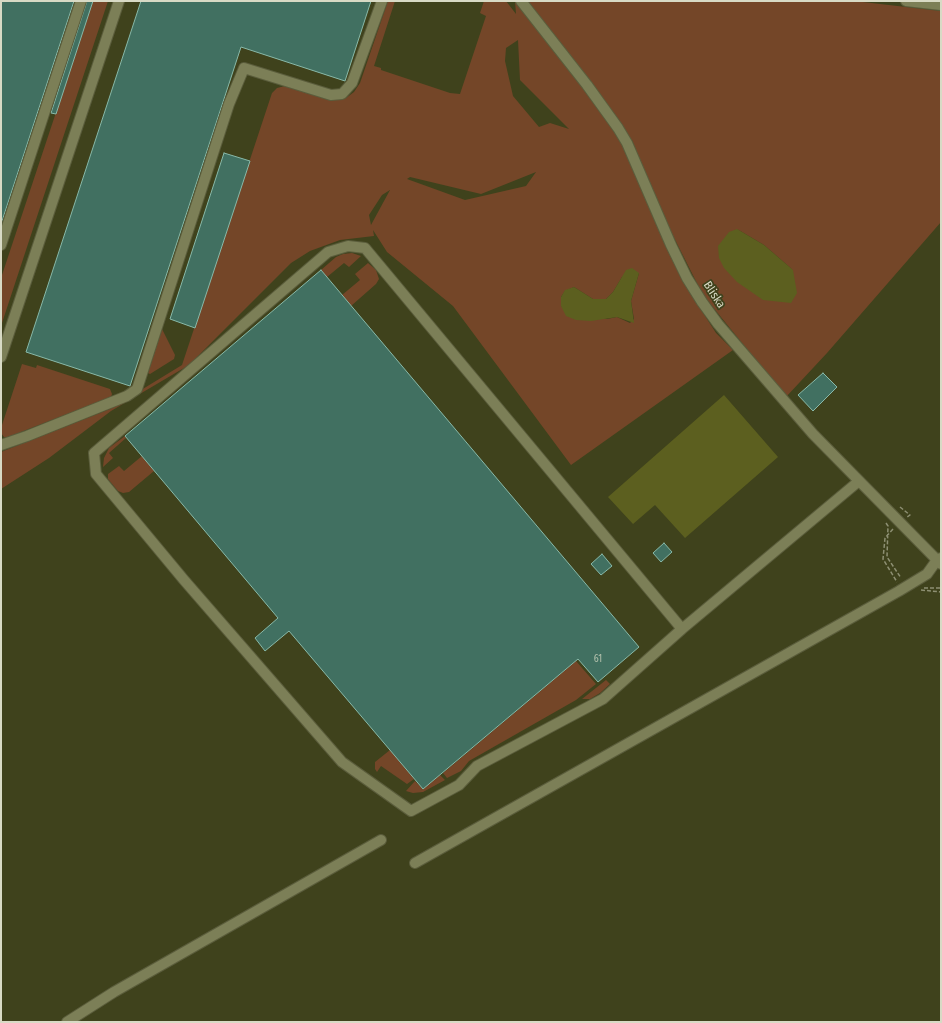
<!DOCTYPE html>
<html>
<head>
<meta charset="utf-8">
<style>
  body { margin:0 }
  #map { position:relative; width:942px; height:1023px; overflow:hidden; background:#3f421c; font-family:"Fira Sans Condensed",sans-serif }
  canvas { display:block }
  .frame { position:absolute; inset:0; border:2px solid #d8dac5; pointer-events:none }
</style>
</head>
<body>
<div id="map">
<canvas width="942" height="1023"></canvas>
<div class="frame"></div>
</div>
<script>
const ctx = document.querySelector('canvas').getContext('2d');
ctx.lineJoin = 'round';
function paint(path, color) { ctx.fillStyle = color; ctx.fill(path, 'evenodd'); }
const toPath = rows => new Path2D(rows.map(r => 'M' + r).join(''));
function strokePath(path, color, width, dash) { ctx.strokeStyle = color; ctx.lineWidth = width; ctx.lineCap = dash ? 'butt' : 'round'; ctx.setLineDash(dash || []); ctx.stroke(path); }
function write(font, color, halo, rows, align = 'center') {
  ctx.font = font + ' "Fira Sans Condensed",sans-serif'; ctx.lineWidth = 3.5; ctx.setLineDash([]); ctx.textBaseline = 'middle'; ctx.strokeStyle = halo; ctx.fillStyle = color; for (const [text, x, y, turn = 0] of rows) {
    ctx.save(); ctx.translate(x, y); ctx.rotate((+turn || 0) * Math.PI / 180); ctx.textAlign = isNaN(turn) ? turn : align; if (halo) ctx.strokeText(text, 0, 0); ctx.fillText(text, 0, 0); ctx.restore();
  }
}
paint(toPath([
  [93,1,108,1,1,326,1,278],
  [388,1,395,1,374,66,381,68,381,70,450,93,460,94,486,16,480,13,484,1,506,1,516,14,515,1,854,1,941,11,941,222,827,353,786,397,703,295,658,206,632,140,621,142,687,288,716,333,733,350,571,465,453,306,387,252,373,230,374,236,340,240,310,251,291,263,189,365,111,411,49,458,1,489,1,452,110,409,182,365,272,93,277,88,285,86,335,100,346,98,354,92,360,83],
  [518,40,520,80,569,129,550,123,539,127,513,96,505,61,506,48],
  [536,172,526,186,465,200,407,179,410,177,481,194],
  [390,190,371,225,369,215,382,195],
  [737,229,764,245,793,270],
  [639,273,631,301,634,319,630,323,617,317,607,319,561,306,561,297,565,291,574,287,593,299,606,299,613,292,622,277],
  [352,253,361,256,349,267,344,263,327,277,321,270,336,257,343,254],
  [368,263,376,270,379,279,376,284,351,306,342,295,360,280,355,274],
  [162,329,175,355,174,359,150,374,148,373],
  [22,364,36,368,37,365,110,389,112,394,111,397,8,437,4,437,1,433,2,425],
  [125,436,126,438,109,453,113,458,103,467,104,458,109,448],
  [142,456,154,471,129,492,123,493,118,491,108,479,108,474,119,466,124,471],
  [576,661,596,684,576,700,469,761,461,771,447,778,443,773],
  [606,680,610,684,600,693,590,699,582,699],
  [390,750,414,779,407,784,381,766,377,772,375,769,375,762],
  [440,775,445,780,423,792,413,793,406,791,415,781,423,789]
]), '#744628');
paint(toPath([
  [737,229,764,245,793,270,797,293,791,303,763,300,737,282,724,268,719,258,718,246,729,232],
  [632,268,639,273,631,301,634,323,617,317,591,321,576,320,566,316,561,306,561,297,565,290,574,287,593,299,606,299,613,292,626,270],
  [724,395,778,457,685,538,655,505,633,524,608,497]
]), '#5c5f1f');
const building = toPath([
  [1,1,74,1,1,224,1,1],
  [87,1,93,1,56,114,51,113,87,1],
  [141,1,371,1,345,81,241,47,130,386,26,352,141,1],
  [224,153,250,161,195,328,170,319,224,153],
  [321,270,639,647,598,682,578,659,423,789,289,631,265,651,255,638,278,618,125,436,321,270],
  [823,373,837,387,813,411,798,395,823,373],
  [664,543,672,552,661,562,653,553,664,543],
  [602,554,612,566,601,575,591,564,602,554]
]);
paint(building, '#417061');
strokePath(building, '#88b9a9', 1);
const minor = toPath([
  [521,1,587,85,618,128,627,143,671,245,687,278,702,302,718,324,813,434,941,564],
  [906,1,941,5],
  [1,245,81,1],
  [1,357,119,1],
  [1,445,27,436,127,396,137,389,229,104,244,68,331,95,342,94,352,83,382,1],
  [682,629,365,248,348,246,328,252,94,453,96,474,184,580,342,762,411,811,459,785,477,766,603,699,682,629,859,481],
  [415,863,899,591,927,574,937,560,941,558],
  [67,1022,114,992,381,840]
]);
strokePath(minor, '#5b5d3c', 12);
strokePath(toPath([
  [900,507,910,515,907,517],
  [886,523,888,526,887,557,901,578],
  [893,529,885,538,883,559,897,582],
  [924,588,941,588],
  [921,590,941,592]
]), '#8d8f72', 1.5, [4, 2]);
strokePath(minor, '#7c7f57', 10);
write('10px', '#b2c0ac', null, [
  ["61",598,659]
]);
write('12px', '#d8dac5', '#3f421c', [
  ["Bliska",714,295,57]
]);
</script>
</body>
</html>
